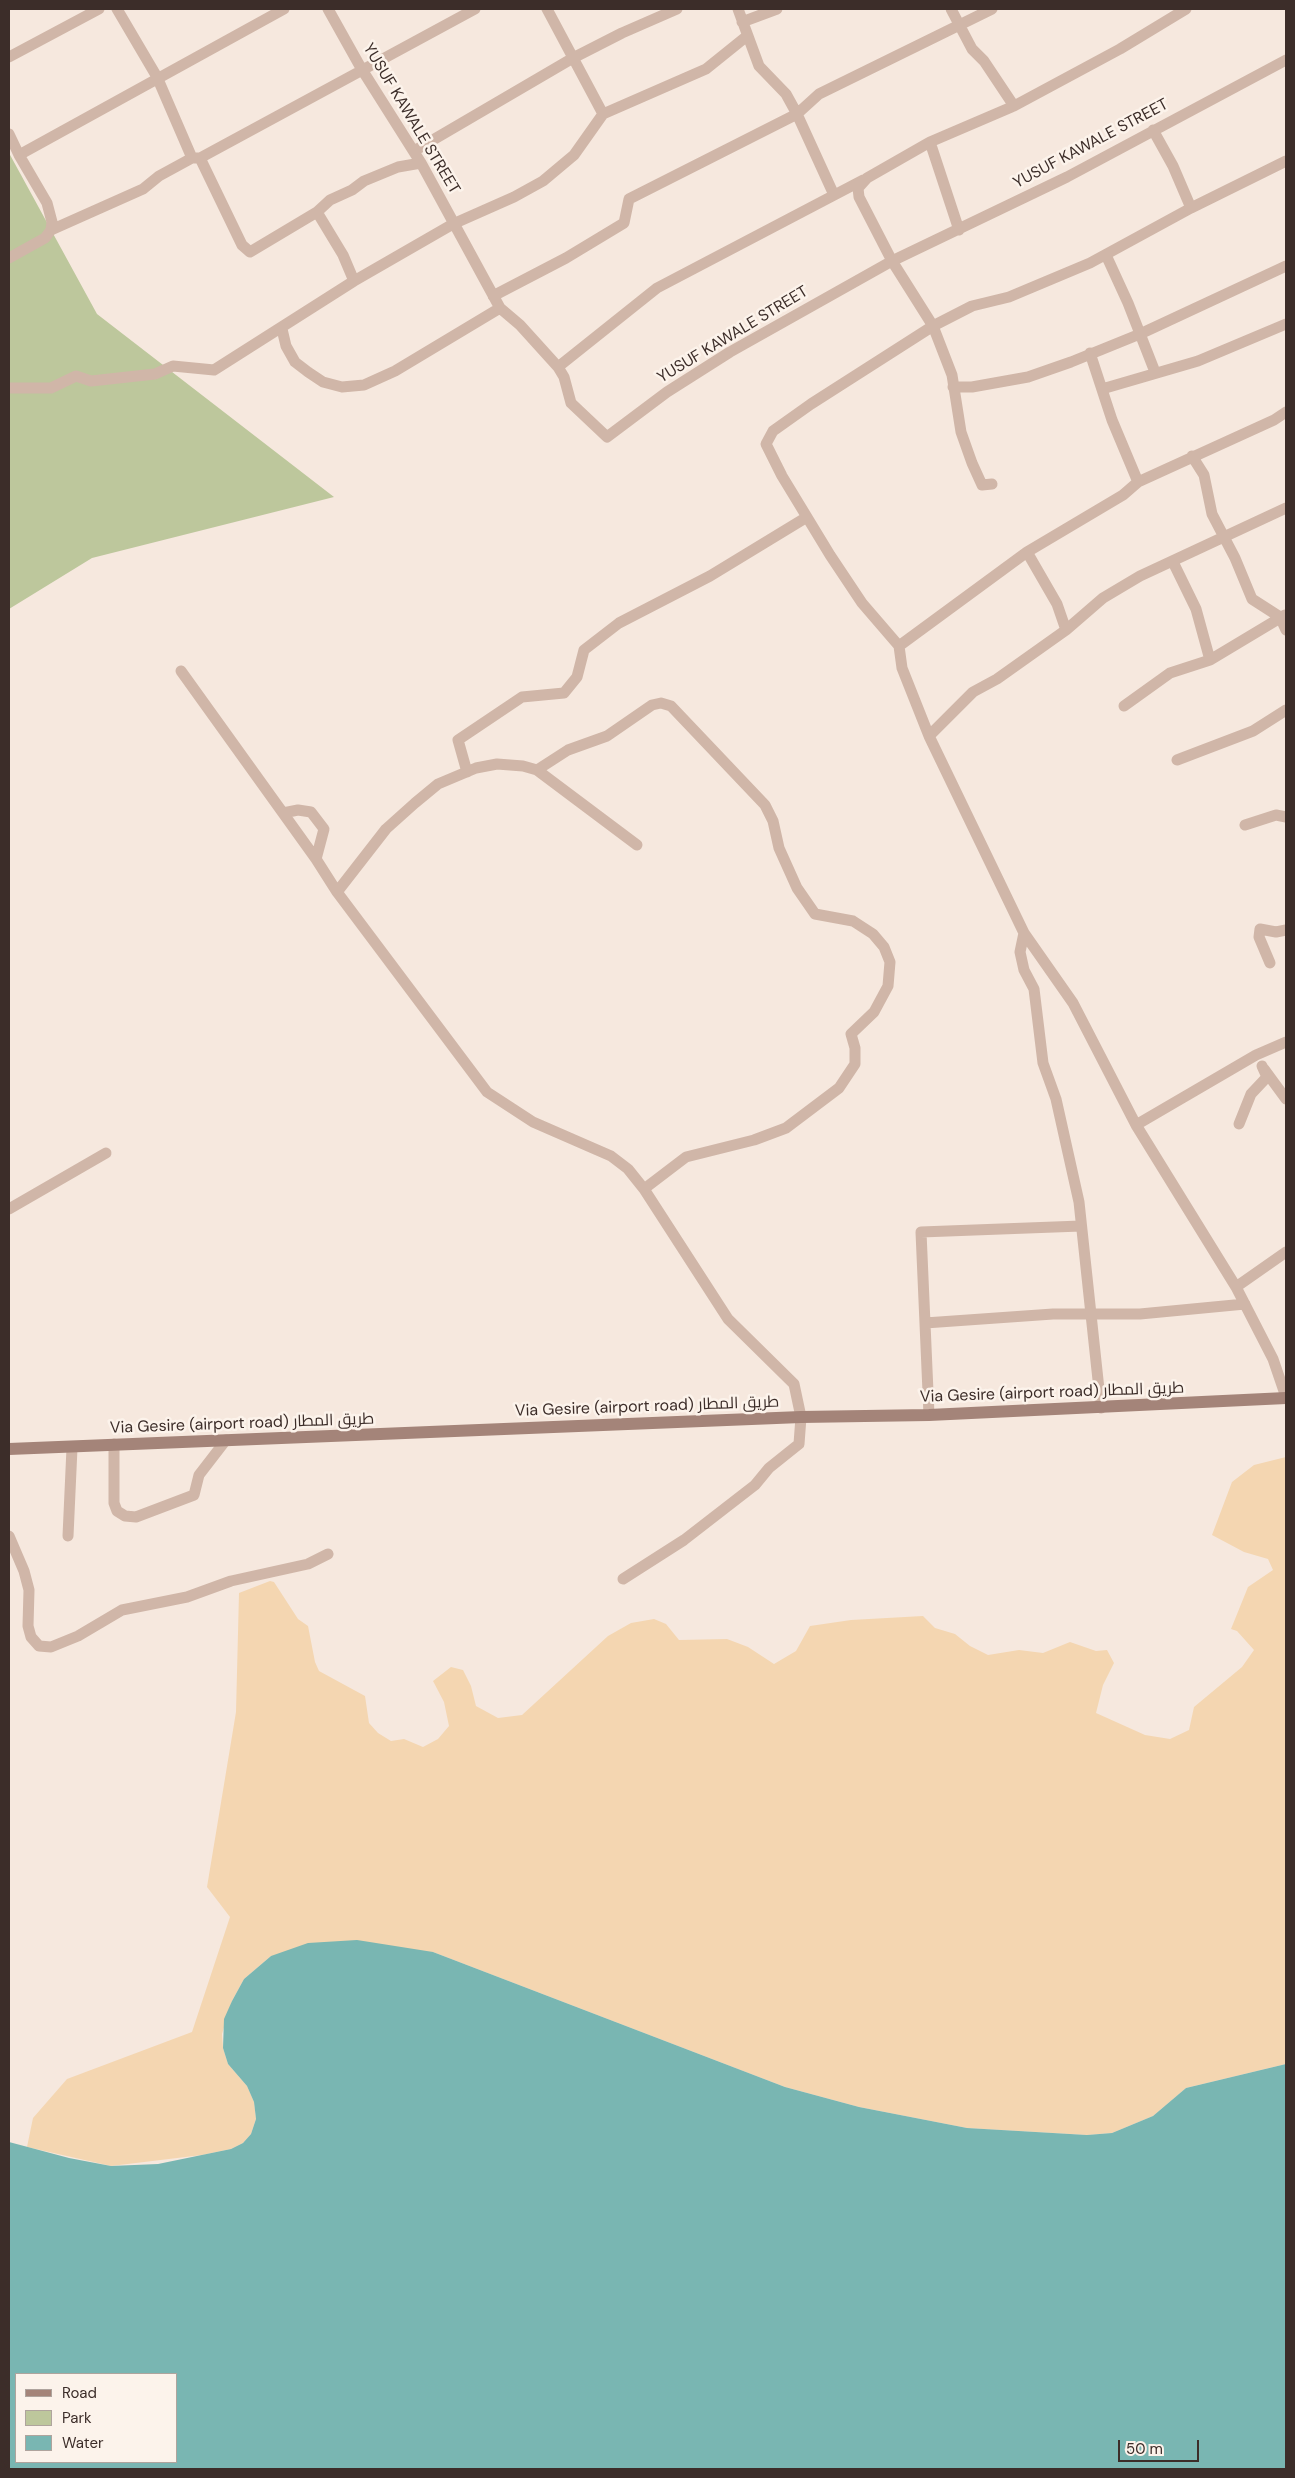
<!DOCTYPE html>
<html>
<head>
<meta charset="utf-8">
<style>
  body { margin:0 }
  #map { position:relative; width:1295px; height:2478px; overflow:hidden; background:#f6e8de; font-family:"DM Sans",sans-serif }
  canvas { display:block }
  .frame { position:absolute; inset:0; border:10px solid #3c2d29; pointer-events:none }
  .legend { position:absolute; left:15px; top:2373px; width:162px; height:90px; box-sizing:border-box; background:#fcf3eb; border:1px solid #afa49d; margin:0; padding:6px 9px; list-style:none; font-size:15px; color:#3c2d29 }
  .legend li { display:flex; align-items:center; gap:10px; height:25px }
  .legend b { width:25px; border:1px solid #afa49d }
  .scale { position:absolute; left:1118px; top:2440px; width:81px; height:22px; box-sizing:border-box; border:2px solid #3c2d29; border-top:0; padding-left:6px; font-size:15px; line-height:18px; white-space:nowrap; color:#3c2d29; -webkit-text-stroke:4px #fcf3eb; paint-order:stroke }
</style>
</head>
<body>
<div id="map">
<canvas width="1295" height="2478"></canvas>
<div class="frame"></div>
<ul class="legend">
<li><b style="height:6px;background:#a48479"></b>Road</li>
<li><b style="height:14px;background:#bdc79c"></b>Park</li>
<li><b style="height:14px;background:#79b6b2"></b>Water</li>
</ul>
<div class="scale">50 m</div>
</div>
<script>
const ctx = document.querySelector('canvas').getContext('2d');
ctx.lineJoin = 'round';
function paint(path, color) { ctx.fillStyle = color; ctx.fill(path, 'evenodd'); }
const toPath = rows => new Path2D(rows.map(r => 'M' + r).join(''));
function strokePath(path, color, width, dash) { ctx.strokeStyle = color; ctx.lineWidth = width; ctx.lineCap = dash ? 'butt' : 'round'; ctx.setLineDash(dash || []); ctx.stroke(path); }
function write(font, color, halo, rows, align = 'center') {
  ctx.font = font + ' "DM Sans",Cairo,sans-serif'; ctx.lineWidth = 5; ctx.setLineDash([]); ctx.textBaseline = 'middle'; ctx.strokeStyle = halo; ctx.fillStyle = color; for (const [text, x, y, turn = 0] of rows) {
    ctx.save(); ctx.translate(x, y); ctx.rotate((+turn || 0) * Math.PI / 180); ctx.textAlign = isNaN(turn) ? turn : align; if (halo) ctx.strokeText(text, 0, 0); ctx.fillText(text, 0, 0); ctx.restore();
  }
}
paint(toPath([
  [9,153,97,314,334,497,92,558,9,609]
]), '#bdc79c');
paint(toPath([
  [1286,1457,1286,2064,1186,2088,1153,2116,1112,2133,1087,2135,967,2128,859,2107,785,2087,433,1952,271,1956,244,1979,232,2001,222,2034,223,2048,228,2064,247,2086,254,2102,256,2119,251,2134,243,2143,231,2149,202,2155,111,2166,27,2147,33,2118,67,2079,192,2032,230,1917,207,1887,236,1712,239,1593,270,1581,274,1582,298,1619,308,1626,315,1662,319,1671,365,1696,369,1723,378,1733,391,1741,404,1739,423,1747,438,1739,449,1726,444,1702,433,1681,451,1667,463,1670,471,1686,476,1706,498,1718,522,1715,608,1636,631,1623,654,1619,666,1624,679,1640,727,1639,748,1647,774,1664,796,1651,810,1626,851,1620,923,1616,935,1628,955,1634,970,1646,988,1655,1019,1650,1043,1653,1070,1642,1096,1651,1107,1650,1114,1663,1103,1685,1096,1713,1145,1735,1170,1739,1189,1730,1194,1707,1242,1667,1254,1650,1237,1631,1231,1629,1248,1587,1273,1570,1268,1559,1244,1552,1212,1535,1232,1482,1254,1465]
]), '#f4d6b1');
paint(toPath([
  [357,1940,433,1952,785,2087,859,2107,967,2128,1087,2135,1112,2133,1153,2116,1186,2088,1286,2064,1286,2469,9,2469,9,2142,69,2158,111,2166,158,2164,231,2149,243,2143,251,2134,256,2119,254,2102,247,2086,228,2064,223,2048,224,2019,232,2001,244,1979,271,1956,308,1943],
  [16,2374,176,2374,176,2462,16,2462]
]), '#79b6b2');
strokePath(toPath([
  [117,9,157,77,192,158],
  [328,9,361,68,421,163,500,308,520,325,558,367,564,377,571,403,607,437,667,392,730,352,892,261,1067,177,1286,60],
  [738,9,759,66,786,94,797,114,819,94,992,9],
  [951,9,972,49,984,61,1014,106],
  [742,22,777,9],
  [9,57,99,9],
  [603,114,706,69,747,36],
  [1153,130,1173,166,1191,208],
  [9,134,19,155],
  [930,142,959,230],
  [414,151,573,58,622,33,677,9],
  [200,158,242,245,250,252,317,212,343,255,354,281],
  [1286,161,1191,208,1090,263,1009,297,972,306,933,326,811,404,773,431,766,444,782,476,830,555,862,603,899,646,902,668,929,736,1024,933,1073,1003,1136,1125,1236,1287,1273,1359,1286,1397],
  [317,212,330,200,352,190,364,181,398,167,421,163],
  [51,230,143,189,159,176,192,158,200,158,475,9],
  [1106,255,1128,303,1155,372],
  [9,258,45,238,51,230,52,222,47,203,19,155,284,9],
  [493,296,566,258,624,223,629,199,797,114,834,195],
  [282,329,286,346,295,362,308,372,323,382,342,387,364,385,395,371,500,308],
  [1090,353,1112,420,1138,482],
  [558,367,657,288,863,180],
  [953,387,972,387,1028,377,1071,362,1140,334,1286,266],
  [9,388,51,388,76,376,91,381,155,374,173,366,214,370,354,281,453,224,514,197,543,181,574,155,603,114,547,9],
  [1102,389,1198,361,1286,324],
  [1192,456,1204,475,1212,514,1235,558,1252,599,1280,617,1286,630],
  [992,484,982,485,972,463,961,432,952,375,933,326,892,261,859,197,858,188,867,178,930,142,1014,106,1120,49,1186,9],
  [1027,552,1057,604,1066,630],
  [1173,562,1196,609,1210,660],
  [899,646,1027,552,1123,495,1138,482,1274,420,1286,412],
  [181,671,316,859,337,892,487,1092,533,1122,611,1156,628,1169,644,1189,728,1319,794,1384,801,1417,799,1444,769,1468,755,1485,684,1540,623,1579],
  [1124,706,1170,673,1210,660,1285,615],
  [929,736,973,692,997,679,1066,630,1103,598,1140,576,1286,508],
  [1177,760,1253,731,1286,710],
  [537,770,568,750,607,736,652,705,661,703,671,706,765,805,773,821,779,848,797,888,815,914,853,921,873,934,884,947,890,962,888,986,874,1012,851,1034,855,1048,855,1064,839,1088,786,1128,754,1140,686,1157,644,1189],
  [467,772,458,740,522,697,564,693,577,677,584,650,619,623,710,576,807,517],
  [283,813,298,810,311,812,324,829,316,859],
  [1245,825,1276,815,1286,817],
  [337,892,386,829,415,803,438,784,476,768,497,764,523,766,537,770,637,845],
  [1024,933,1020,952,1024,970,1034,989,1043,1063,1056,1099,1079,1202,1101,1408],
  [1270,963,1259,937,1260,929,1276,932,1286,930],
  [1264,1069,1286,1099],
  [1239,1124,1251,1094,1267,1077,1262,1066],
  [1136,1125,1256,1055,1286,1042],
  [9,1209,106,1153],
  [1236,1287,1286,1252],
  [925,1323,1053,1314,1140,1314,1245,1304],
  [929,1415,921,1232,1081,1226],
  [114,1444,114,1503,117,1511,125,1516,136,1517,194,1495,199,1475,226,1440],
  [9,1536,24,1571,29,1590,28,1626,31,1637,39,1646,51,1647,78,1636,122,1610,187,1597,231,1581,308,1564,328,1554],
  [68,1536,72,1448]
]), '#d0b6a8', 11);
strokePath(toPath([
  [9,1449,801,1417,929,1415,1286,1398]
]), '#a48479', 12);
write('16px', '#3c2d29', '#fcf3eb', [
  ["YUSUF KAWALE STREET",411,119,59],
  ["YUSUF KAWALE STREET",1091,144,-28],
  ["YUSUF KAWALE STREET",733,335,-31],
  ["Via Gesire (airport road) طريق المطار",1052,1393,-2],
  ["Via Gesire (airport road) طريق المطار",647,1407,-2],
  ["Via Gesire (airport road) طريق المطار",242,1424,-2]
]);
</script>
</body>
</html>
